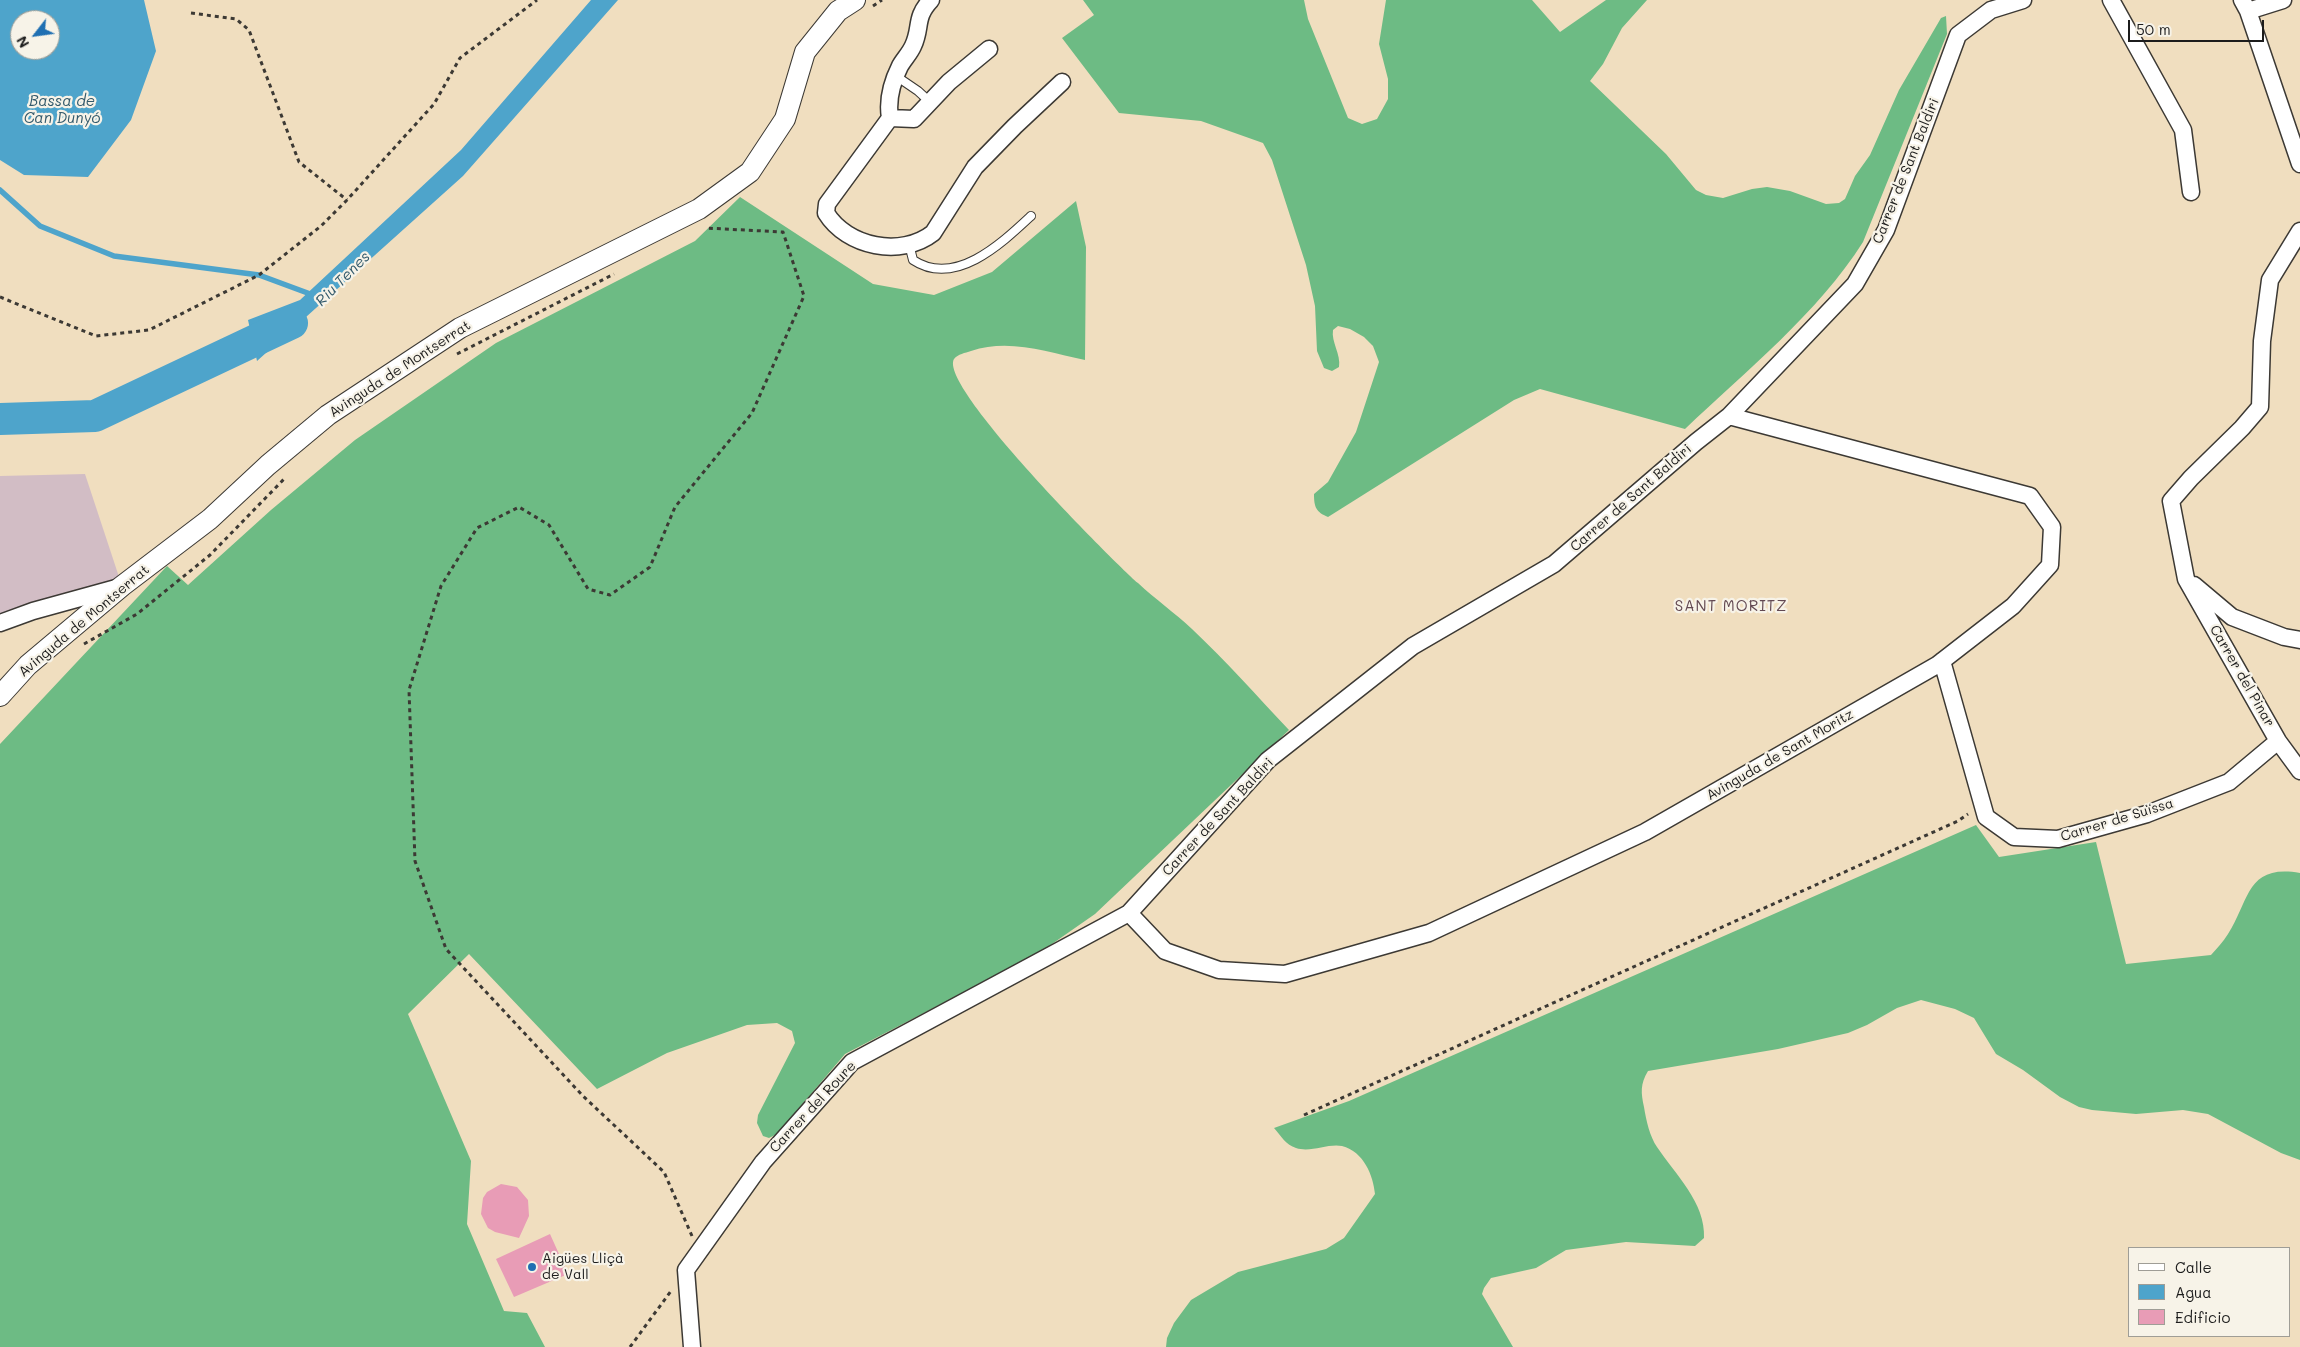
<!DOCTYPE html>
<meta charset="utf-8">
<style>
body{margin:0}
#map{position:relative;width:2300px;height:1347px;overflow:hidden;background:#f0debf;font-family:Mali,sans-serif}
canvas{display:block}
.legend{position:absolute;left:2128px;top:1247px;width:162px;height:90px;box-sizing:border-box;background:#f7f3e8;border:1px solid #9f9d96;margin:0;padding:6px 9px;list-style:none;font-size:15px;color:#1c1c1c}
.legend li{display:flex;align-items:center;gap:10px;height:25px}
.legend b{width:25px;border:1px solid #9f9d96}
.north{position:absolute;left:10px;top:10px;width:50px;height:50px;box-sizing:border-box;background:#f7f3e8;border:1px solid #9f9d96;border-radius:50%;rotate:240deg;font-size:14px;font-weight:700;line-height:20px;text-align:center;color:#1c1c1c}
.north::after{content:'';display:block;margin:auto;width:18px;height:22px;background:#1f6fb2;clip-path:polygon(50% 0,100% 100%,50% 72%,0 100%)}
.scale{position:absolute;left:2128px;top:20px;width:136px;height:22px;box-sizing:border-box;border:2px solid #1c1c1c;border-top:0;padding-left:6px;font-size:15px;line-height:18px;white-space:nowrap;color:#1c1c1c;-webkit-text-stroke:4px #f7f3e8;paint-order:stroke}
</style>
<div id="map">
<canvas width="2300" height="1347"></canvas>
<ul class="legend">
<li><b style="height:6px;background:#fff"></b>Calle</li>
<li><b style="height:14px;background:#4ea4cb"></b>Agua</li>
<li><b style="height:14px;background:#e89cb6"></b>Edificio</li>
</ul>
<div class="north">N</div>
<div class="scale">50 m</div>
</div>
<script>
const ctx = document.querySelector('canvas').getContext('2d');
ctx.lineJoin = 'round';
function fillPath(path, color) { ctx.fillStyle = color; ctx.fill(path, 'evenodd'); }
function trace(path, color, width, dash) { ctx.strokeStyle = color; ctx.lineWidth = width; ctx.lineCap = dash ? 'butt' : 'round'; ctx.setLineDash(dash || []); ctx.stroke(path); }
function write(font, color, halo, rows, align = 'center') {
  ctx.font = font + ' Mali,sans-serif'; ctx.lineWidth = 4.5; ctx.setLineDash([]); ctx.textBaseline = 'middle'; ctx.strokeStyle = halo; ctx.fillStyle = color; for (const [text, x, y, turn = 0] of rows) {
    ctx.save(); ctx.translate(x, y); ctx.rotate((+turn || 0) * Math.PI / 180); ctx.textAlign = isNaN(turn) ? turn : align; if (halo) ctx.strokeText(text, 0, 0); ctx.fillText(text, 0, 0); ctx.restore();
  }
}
fillPath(new Path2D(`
 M85 474 122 586 0 623V476Z`), '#d2bdc5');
fillPath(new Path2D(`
 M1083 0H1304L1308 19 1348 118 1362 124 1377 119 1388 99V79L1379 44 1386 0H1532L1560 32 1606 0H1647L1622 28 1603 64 1590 81 1666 154 1696 190 1706 195 1723 198 1752 189 1767 187 1790 191 1826 204 1839 203 1845 199 1855 176 1870 155 1899 90 1941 18 1946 16 1947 34 1863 242C1818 313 1746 371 1685 429L1540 389 1514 400 1328 517C1316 512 1314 507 1314 494L1328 482 1356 432 1379 362 1373 346 1364 337 1350 329 1338 326 1333 330C1331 342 1341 354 1339 367L1332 371 1324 368 1317 351 1315 306 1306 265 1272 160 1263 143 1201 121 1119 113 1062 38 1094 15Z
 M740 197 873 284 934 295 992 272 1076 201 1086 247 1085 360C1047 352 1009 338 971 351 965 353 958 354 954 359 938 386 1111 559 1138 583 1155 599 1175 613 1192 629 1226 661 1257 696 1289 730L1095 914 1039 953 845 1054 777 1134 769 1138 763 1136 757 1123 758 1115 795 1043 792 1031 777 1023 747 1025 667 1053 597 1089 469 954 408 1014 471 1161 467 1224 504 1311 527 1313 545 1347H0V744L167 566 188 585 271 510 355 440 496 343 695 241Z
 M1976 825 1999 857 2096 842 2126 964 2211 955C2217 948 2223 942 2228 934 2250 900 2246 864 2300 873V1160L2281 1153 2208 1114 2183 1110 2136 1114 2092 1110 2079 1107 2060 1097 2023 1070 1996 1054 1974 1018 1955 1009 1921 1000 1897 1008 1867 1025 1848 1033 1778 1049 1648 1071C1640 1084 1641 1093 1644 1107 1646 1120 1650 1137 1657 1147 1675 1174 1706 1203 1704 1238L1695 1246 1626 1242 1566 1250 1536 1268 1491 1278 1484 1288 1482 1294 1513 1347H1166L1167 1338 1174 1323 1191 1300 1238 1272 1326 1249 1344 1238 1375 1194C1373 1175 1364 1152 1342 1146 1328 1143 1311 1153 1296 1148 1286 1145 1281 1136 1274 1128L1349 1101Z`), '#6dbb84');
fillPath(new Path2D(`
 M0 0H144L156 51 131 120 88 177 24 175 0 160ZM20 20H50V50H20Z
 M591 0H618L463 176 257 361 248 320 300 300 461 150Z`), '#4ea4cb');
trace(new Path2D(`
 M0 190 40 226 114 256 259 275 313 295`), '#4ea4cb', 5.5);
trace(new Path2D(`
 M0 419 95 416 292 323`), '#4ea4cb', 32);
fillPath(new Path2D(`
 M501 1184 517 1187 528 1200 529 1216 519 1238 495 1232 488 1228 481 1214 483 1198 487 1192Z
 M550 1234 568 1274 514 1297 496 1259Z`), '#e89cb6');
const service = new Path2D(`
 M896 76 918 91 931 103
 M909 244 913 260C955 288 1002 243 1031 216`);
const minor = new Path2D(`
 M931 0C914 18 922 27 913 46 910 53 904 59 900 66 892 82 887 100 890 118L827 204 826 213C847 247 901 258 933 233L975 167 1015 126 1062 82
 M2111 0 2183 130 2191 192
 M2242 0 2248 11 2300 164
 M2248 11 2283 0
 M890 118 914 119 949 82 989 49
 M2300 231 2270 280 2262 341 2260 407 2242 428 2191 478 2171 501 2186 579 2278 741 2300 771
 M2194 585 2232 617 2284 637 2300 640
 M0 623 33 611 120 587
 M1942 661 1986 817 2014 837 2058 839 2147 814 2229 782 2278 741
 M1129 913 1165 951 1219 970 1285 974 1429 933 1645 832 1937 665 2013 606 2050 565 2052 527 2030 496 1729 416
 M692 1347 686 1270 763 1162 852 1062 1129 913 1268 760 1413 646 1554 564 1696 442 1729 416 1855 284 1886 230 1958 35 1991 10 2023 0`);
const tertiary = new Path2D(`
 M0 696 28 665 122 586 210 519 268 465 328 415 460 328 699 209 750 172 785 119 805 52 838 11 855 0`);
trace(service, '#3c3934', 10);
trace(minor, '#3c3934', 19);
trace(tertiary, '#3c3934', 22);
trace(new Path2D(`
 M873 6 882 0
 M191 13 236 19 249 30 299 162 347 200
 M0 297 96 336 149 330 259 275 321 226 347 200 434 104 460 58 537 0
 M457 354 614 274
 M84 644 137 614 210 555 286 477
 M1304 1115 1958 821 1968 814
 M692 1236 664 1172 583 1096 446 949 415 861 409 690 441 586 477 528 519 507 549 525 588 589 610 595 650 567 675 507 752 413 804 296 783 232 705 228
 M630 1347 671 1291`), '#3c3934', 3, [4, 4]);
trace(service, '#fff', 8);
trace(minor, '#fff', 16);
trace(tertiary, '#fff', 20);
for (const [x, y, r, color] of [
 [532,1267,5,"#1f6fb2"]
]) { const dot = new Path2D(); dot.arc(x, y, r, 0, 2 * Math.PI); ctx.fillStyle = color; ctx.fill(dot); trace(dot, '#f7f3e8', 2); }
write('14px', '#1c1c1c', '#f7f3e8', [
 ["Carrer de Sant Baldiri",1906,171,-68],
 ["Avinguda de Montserrat",400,369,-33],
 ["Carrer de Sant Baldiri",1631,498,-41],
 ["Avinguda de Montserrat",84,621,-40],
 ["Carrer del Pinar",2242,676,60],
 ["Avinguda de Sant Moritz",1780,755,-30],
 ["Carrer de Sant Baldiri",1218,817,-47],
 ["Carrer de Suïssa",2117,820,-17],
 ["Carrer del Roure",813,1107,-47]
]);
write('14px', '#1c1c1c', '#f7f3e8', [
 ["Aigües Lliçà",542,1259],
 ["de Vall",542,1275]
], 'left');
write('italic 15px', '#32596b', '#f7f3e8', [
 ["Bassa de",62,101],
 ["Can Dunyó",62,118],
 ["Riu Tenes",343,279,-45]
]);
ctx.letterSpacing = '1px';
write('15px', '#634952', '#f7f3e8', [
 ["SANT MORITZ",1731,606]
]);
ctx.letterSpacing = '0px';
</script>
